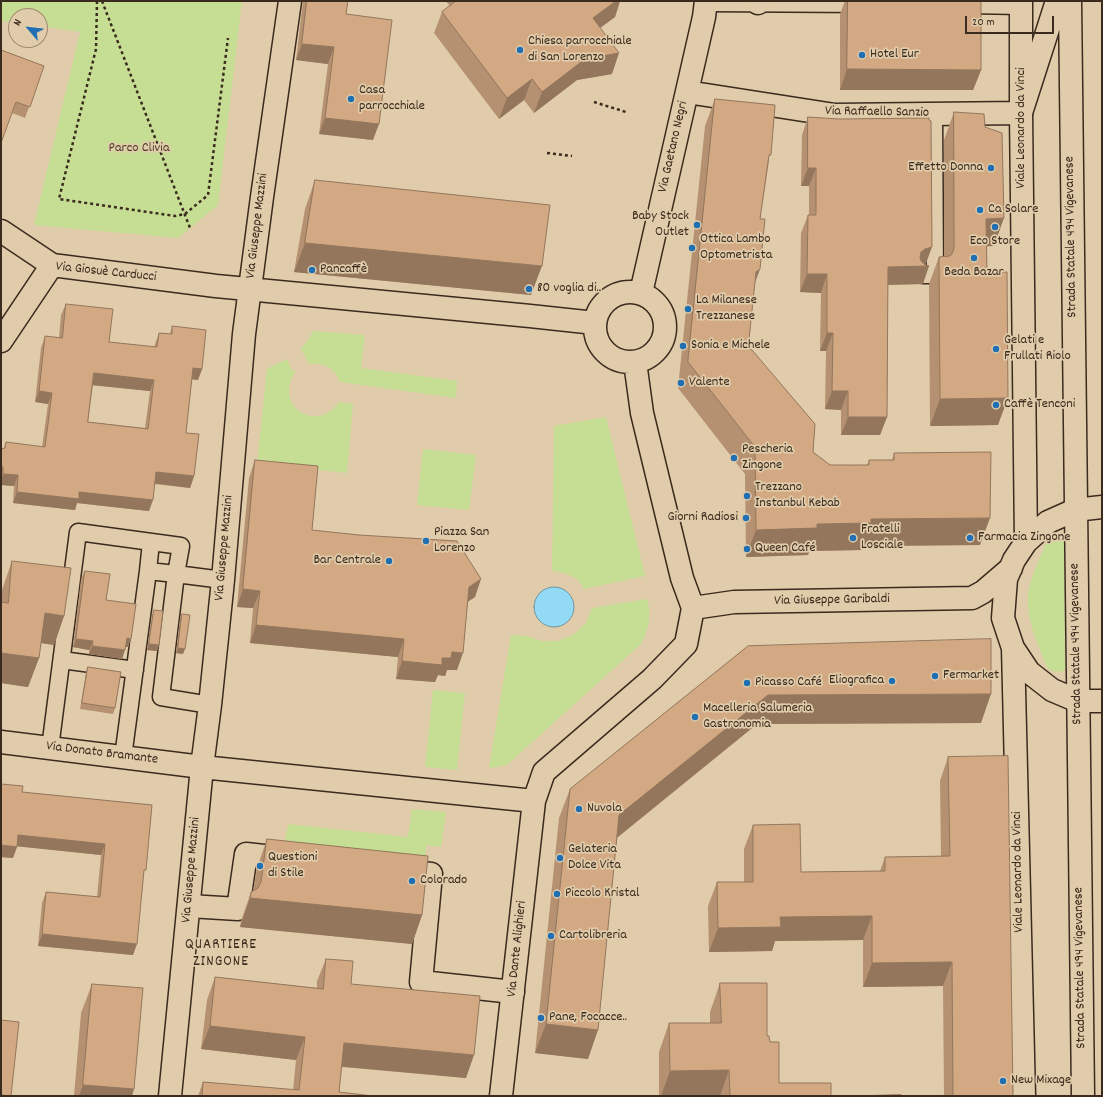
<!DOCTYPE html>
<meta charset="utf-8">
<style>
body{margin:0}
#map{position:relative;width:1103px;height:1097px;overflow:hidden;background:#e0ccaa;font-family:Dekko,sans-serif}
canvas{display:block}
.frame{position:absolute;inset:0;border:2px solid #3b2a1e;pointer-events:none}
.north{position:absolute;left:8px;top:8px;width:40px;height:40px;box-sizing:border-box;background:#e0ccaa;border:1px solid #9e8b72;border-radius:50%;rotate:298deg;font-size:11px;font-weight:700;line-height:16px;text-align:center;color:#3b2a1e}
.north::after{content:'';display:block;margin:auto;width:14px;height:18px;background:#1f6fb2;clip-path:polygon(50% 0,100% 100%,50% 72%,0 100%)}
.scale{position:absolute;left:965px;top:16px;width:89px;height:18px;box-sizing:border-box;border:2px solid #3b2a1e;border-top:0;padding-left:5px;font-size:12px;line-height:14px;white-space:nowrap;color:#3b2a1e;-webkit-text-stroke:3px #e0ccaa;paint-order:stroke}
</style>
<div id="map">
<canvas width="1103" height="1097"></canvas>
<div class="frame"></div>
<div class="north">N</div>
<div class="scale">20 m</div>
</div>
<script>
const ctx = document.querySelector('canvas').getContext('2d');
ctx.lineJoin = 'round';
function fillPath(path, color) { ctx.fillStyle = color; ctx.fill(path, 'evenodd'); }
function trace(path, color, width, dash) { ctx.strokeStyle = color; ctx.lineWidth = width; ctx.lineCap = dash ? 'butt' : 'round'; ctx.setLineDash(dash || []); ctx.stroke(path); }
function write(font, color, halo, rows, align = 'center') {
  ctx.font = font + ' Dekko,sans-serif'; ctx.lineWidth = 3.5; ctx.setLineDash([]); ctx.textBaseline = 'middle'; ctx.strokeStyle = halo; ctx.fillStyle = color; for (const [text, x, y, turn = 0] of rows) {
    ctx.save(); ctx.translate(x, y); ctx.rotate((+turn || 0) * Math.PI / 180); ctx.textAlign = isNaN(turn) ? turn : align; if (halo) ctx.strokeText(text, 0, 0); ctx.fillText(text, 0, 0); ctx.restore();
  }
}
fillPath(new Path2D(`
 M1 1H242L218 205 178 238 34 225 80 32 40 26V16H16V23L1 21Z
 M313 331 365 335 361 368 457 381 456 398 340 382C335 368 324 362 309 364L301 349 310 337Z
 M287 359 292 370 296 371C272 404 315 435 339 402L353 404 347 473 257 464 267 369Z
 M606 417 645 576 584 589C578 576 565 572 552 571L554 426Z
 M423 449 476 455 469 510 417 505Z
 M1056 534H1064L1065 668 1063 672 1052 671 1048 669 1046 665C1038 644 1026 620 1028 596 1029 579 1041 557 1047 540L1051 536Z
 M647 599C652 615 649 629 641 644L507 765 489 768 511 635 526 636 542 641H558L573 635 586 623 592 608Z
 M433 690 465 693 457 770 425 767Z
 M412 809 446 812 441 847 426 845 425 863 284 848 288 824 408 837Z`), '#c6de94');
const water = new Path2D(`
 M534 607a20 20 0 1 1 40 0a20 20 0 1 1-40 0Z`);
fillPath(water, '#93daf4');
trace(water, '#70949e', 1);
const service = new Path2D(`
 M706 3 866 4
 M968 5 1021 6
 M923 275H935L934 114
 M148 571 151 542
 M62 660 135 670
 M210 705 161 697 176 574 223 580
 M50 748 78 532 181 546 176 574 148 571 123 757`);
const pedestrian = new Path2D(`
 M396 870 431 874 421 982 513 992
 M189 906 238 909 246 854 291 859`);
const minor = new Path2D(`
 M1021 1V113L1026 542
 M758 3 759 1
 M687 92 835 115 1021 113
 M1 231 52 265 216 286 530 316 595 323
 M595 327a35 35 0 1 1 70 0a35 35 0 1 1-70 0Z
 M641 293 704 17 706 1
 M1 341 52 265
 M1102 507 1075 510 1048 522 1026 542 1014 560 1006 579 1003 618 1013 648 1029 672 1052 690 1078 701H1102
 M693 608 734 602 972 598 983 592 1011 568
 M1013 648 1024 1096
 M1 742 202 767 534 801
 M170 1096 202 767 210 705 223 580 244 334 262 197 290 1
 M501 1096 534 801 544 772 652 679 686 644 693 608 682 578 642 413 635 362`);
const primary = new Path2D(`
 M1070 1 1083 1096
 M1021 113 1057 1`);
trace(service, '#3b2a1e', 19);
trace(pedestrian, '#3b2a1e', 25);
trace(minor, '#3b2a1e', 25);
trace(primary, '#3b2a1e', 25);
trace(new Path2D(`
 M97 1 96 49 59 199 175 216 185 214 208 195 228 38
 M102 1 190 228
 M594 102 626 112
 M547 153 572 156`), '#3b2a1e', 2.5, [3, 3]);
trace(service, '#e0ccaa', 16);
trace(pedestrian, '#e0ccaa', 22);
trace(minor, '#e0ccaa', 22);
trace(primary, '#e0ccaa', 22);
fillPath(new Path2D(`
 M303 1H348L346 14 373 140 319 134 328 64 296 60Z
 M446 1H620L615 17 600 28 612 74 577 80 534 113 524 100 499 119 434 33 442 12 450 6Z
 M845 1H981V70L973 90H840V14Z
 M1 50 44 66 25 118 12 113Z
 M715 99 769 161 760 219V269L755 281 748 349 813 452 830 465 851 466 867 465 869 460H892L894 453 980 545 862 546 861 550 809 551 808 555 746 557 745 474 678 388 705 126Z
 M954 112 985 127 994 246H987V272L998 425 930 426 929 284 939 257 944 256V140Z
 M808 117 926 265 923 284 888 285 887 417 880 435H841V410L825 409 826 351H820L821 293 800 292 801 233 808 215H809V186H801L802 135Z
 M315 180 531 295 294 272 305 209Z
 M66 304 109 342 154 347 155 344 159 333 170 334 172 326 202 369 198 380 192 379 186 433 194 476 190 488 154 484 149 511 77 503 75 510 13 503 14 486 1 485V449L4 448 6 442 42 447 48 404 35 402 41 348 45 336 59 338 61 315ZM93 385 150 391 145 428 88 422Z
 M255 460 312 530 475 597 468 601 457 670H447L445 676 438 675 435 682 396 679 398 657 250 643 253 608 237 607 249 478Z
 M12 561 64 616 54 645 41 643 39 658 28 687 1 683V599L2 590Z
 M85 571 106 600 131 639 128 647H125L122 659 89 654V650L73 647 81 579Z
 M154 610 159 645 157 651 147 650 152 616Z
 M182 614 183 654 176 653 180 619Z
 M748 646 981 723 757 724 617 838 588 1059 535 1053 559 818 570 789Z
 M88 667 115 708 113 714 80 709 86 673Z
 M948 757 1013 1096H944L943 986 863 987V940L775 941 772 951 709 952 708 906 717 882H744V849L753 825 801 872 880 871 885 857 941 856 940 781Z
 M1 784 22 792 152 805 133 955 38 946 42 903 46 892 97 897 101 855 17 846 13 858 1 857Z
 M267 839 422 915 412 944 240 927 241 921 251 892 253 891 257 868Z
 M326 959 351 984 466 1078 342 1067 339 1092 373 1096H198L203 1082 293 1090 296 1060 201 1049 207 1000 215 977 317 988V981Z
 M720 983 767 1036 770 1042 779 1083 831 1096H659V1052L669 1023H710V1012Z
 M92 984 132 1096H74L81 1013Z`), '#b59171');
fillPath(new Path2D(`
 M616 1H620L615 17 585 39 593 18Z
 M302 44 334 47 328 64 296 60Z
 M619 53 612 74 577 80 534 113 542 92 585 59Z
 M847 69 981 70 973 90H840Z
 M532 79 524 100 499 119 507 98Z
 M325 118 379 124 373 140 319 134Z
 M808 168H816L809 186H801Z
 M1004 218 994 246 976 247 986 219Z
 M305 243 542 266 531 295 294 272Z
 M932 247 925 266H929L923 284 881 285 888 267 921 252 925 249Z
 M760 269 750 296 756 272Z
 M807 274H827L821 293 800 292Z
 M827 333H833L826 351H820Z
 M193 368 202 369 198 380 189 379Z
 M94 373 154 380 150 391 90 385Z
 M39 391 52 393 48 404 35 402Z
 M832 391H848L841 410 825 409Z
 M1008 398 998 425 930 426 940 399Z
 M848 417H887L880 435H841Z
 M156 472 194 476 190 488 152 483Z
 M3 474 18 475 14 486 1 485V480Z
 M17 492H79L153 500 149 511 77 503 75 510 13 503Z
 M990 518 980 545 862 546 861 550 809 551 808 555 746 557 756 530 871 519Z
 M481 579 475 597 463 605 469 587Z
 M243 589 260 591 253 608 237 607Z
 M45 613 64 616 54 645 34 642Z
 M256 625 404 639 398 657 250 643Z
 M127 638 131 639 128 647 124 646Z
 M76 639 93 641 89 650 73 647Z
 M149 644 159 645 157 651 147 650Z
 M92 646 125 650 122 659 89 654Z
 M178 648 185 649 183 654 176 653Z
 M452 652 463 653 457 670H447L445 676 438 675 435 682 396 679 402 661 442 658Z
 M1 653 39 658 28 687 1 683Z
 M991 694 981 723 757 724 609 844 619 815 768 695Z
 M18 835 105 844 101 855 14 846Z
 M1 845 17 847 13 858 1 857Z
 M250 898 422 915 412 944 240 927Z
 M872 916 863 940 775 941 772 951 709 952 718 928 780 917Z
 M42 934 137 944 133 955 38 946Z
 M952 962 943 986 863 987 872 963Z
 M546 1024 598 1030 588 1059 535 1053Z
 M210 1026 305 1037 296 1060 201 1049Z
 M344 1043 474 1055 466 1078 336 1066Z
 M729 1070 720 1096H661L670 1071Z
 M83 1085 134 1089 132 1096H79Z`), '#93765c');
const building = new Path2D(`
 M307 1H348L346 14 392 20 379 124 325 118 334 47 302 44Z
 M456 1H616L593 18 619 53 585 59 542 92 532 79 507 98 442 12Z
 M848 1H981V70L847 69Z
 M1 50 44 66 30 107 16 102 1 143Z
 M715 99 775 105 771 155H769L760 219H765L760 269 756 272 748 349 752 350 815 424 813 452 830 465H850L851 466V465H869V460H894V453L991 452 990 518 871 519V523L817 524V528L756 530 755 447 688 362Z
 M954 112 984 114 985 127 1002 133 1004 218 986 219 987 272H1007L1008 398 940 399 939 257 950 256 953 252 954 247Z
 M808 117 839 119 929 118V120L931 121 932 247 925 249 921 252 920 257 921 261 925 265 929 266 888 267 887 417H848V391H832L833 333H827V274H807L808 215H816V168H808Z
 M315 180 550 205 542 266 305 243Z
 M66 304 113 309 109 342 157 347 159 333 172 334V326L206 330 202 369 193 368 186 433 199 434 194 476 156 472 153 500 79 492V499L17 492 18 475 3 474V467L1 466V449L5 448 6 442 45 447 52 393 39 391 45 336 62 338ZM94 373 154 380 148 429 88 422Z
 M255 460 318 466 312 530 359 535 457 541 481 579 469 587 463 653 452 652 451 658H442V665L402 661 404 639 256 625 260 591 243 589Z
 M12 561 71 568 64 616 45 613 39 658 1 653V602L8 603Z
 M85 571 110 574 106 600 136 604 131 639 127 638 125 650 92 646 93 641 76 639Z
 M154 610 163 611 159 645 149 644Z
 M182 614 190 615 185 649 178 648Z
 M991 639V694L768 695 619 815 598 1030 546 1024 570 789 748 646Z
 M88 667 121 672 115 708 82 703Z
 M1008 756 1013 1096H953L952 962 872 963V916L780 917 781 927 718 928 717 882H753V825L800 824 801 872 885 871V857L950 856 948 757Z
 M1 784 23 786 22 792 152 805 146 870H144L137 944 42 934 46 892 100 897 105 844 18 835 17 847 1 845Z
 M267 839 428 856 422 915 250 898 251 892 258 888 261 882Z
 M326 959 353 961 351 984 480 996 474 1055 344 1043 339 1092 373 1096H202L203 1082 299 1090 305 1037 210 1026 215 977 323 989Z
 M720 983H767V1036H769L770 1042H779V1083H831V1096H730L729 1070 670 1071 669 1023H721Z
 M92 984 143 988 134 1089 83 1085Z
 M1 1020 19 1022 11 1096 1 1095Z
 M901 1095V1096H854Z`);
fillPath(building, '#d2a983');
trace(building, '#93765c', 1);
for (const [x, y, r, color] of [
 [520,50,4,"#1f6fb2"],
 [862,55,4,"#1f6fb2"],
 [351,99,4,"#1f6fb2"],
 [991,168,4,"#1f6fb2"],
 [980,210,4,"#1f6fb2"],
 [697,225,4,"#1f6fb2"],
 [995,227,4,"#1f6fb2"],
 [692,248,4,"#1f6fb2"],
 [974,258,4,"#1f6fb2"],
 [312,270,4,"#1f6fb2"],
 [529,289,4,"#1f6fb2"],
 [688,309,4,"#1f6fb2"],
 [683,346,4,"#1f6fb2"],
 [996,349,4,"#1f6fb2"],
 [681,383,4,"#1f6fb2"],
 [996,405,4,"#1f6fb2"],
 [734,458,4,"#1f6fb2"],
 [747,496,4,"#1f6fb2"],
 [746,518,4,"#1f6fb2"],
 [853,538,4,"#1f6fb2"],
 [970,538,4,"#1f6fb2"],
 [426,541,4,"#1f6fb2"],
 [747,549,4,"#1f6fb2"],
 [389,561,4,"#1f6fb2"],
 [935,676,4,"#1f6fb2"],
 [892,681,4,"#1f6fb2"],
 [747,683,4,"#1f6fb2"],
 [695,717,4,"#1f6fb2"],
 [579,809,4,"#1f6fb2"],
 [560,858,4,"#1f6fb2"],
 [260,866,4,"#1f6fb2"],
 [412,881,4,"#1f6fb2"],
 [557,894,4,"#1f6fb2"],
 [551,936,4,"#1f6fb2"],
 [541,1018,4,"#1f6fb2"],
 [1003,1081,4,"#1f6fb2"]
]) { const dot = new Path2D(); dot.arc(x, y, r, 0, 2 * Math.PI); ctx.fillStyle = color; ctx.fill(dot); trace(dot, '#e0ccaa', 1.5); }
write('14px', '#3b2a1e', '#e0ccaa', [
 ["Chiesa parrocchiale",528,42],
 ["di San Lorenzo",528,58],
 ["Hotel Eur",870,55],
 ["Casa",359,91],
 ["parrocchiale",359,107],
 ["Effetto Donna",983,168,"right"],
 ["Ca Solare",988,210],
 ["Baby Stock",689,217,"right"],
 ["Outlet",689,233,"right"],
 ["Ottica Lambo",700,240],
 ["Optometrista",700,256],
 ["Eco Store",995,242,"center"],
 ["Pancaffè",320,270],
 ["Beda Bazar",974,273,"center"],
 ["80 voglia di..",537,289],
 ["La Milanese",696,301],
 ["Trezzanese",696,317],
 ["Gelati e",1004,341],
 ["Frullati Riolo",1004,357],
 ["Sonia e Michele",691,346],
 ["Valente",689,383],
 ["Caffè Tenconi",1004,405],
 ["Pescheria",742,450],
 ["Zingone",742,466],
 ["Trezzano",755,488],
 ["Instanbul Kebab",755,504],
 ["Giorni Radiosi",738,518,"right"],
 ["Fratelli",861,530],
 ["Losciale",861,546],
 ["Piazza San",434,533],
 ["Lorenzo",434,549],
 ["Farmacia Zingone",978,538],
 ["Queen Café",755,549],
 ["Bar Centrale",381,561,"right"],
 ["Fermarket",943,676],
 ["Eliografica",884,681,"right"],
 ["Picasso Café",755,683],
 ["Macelleria Salumeria",703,709],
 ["Gastronomia",703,725],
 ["Nuvola",587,809],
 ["Gelateria",568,850],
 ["Dolce Vita",568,866],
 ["Questioni",268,858],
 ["di Stile",268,874],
 ["Colorado",420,881],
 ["Piccolo Kristal",565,894],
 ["Cartolibreria",559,936],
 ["Pane, Focacce..",549,1018],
 ["New Mixage",1011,1081]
], 'left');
write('14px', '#3b2a1e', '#e0ccaa', [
 ["Via Raffaello Sanzio",877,113,1],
 ["Viale Leonardo da Vinci",1022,128,-90],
 ["Via Gaetano Negri",674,147,-77],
 ["Via Giuseppe Mazzini",258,226,-83],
 ["Strada Statale 494 Vigevanese",1072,237,-91],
 ["Via Giosuè Carducci",106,273,6],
 ["Via Giuseppe Mazzini",225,548,-85],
 ["Via Giuseppe Garibaldi",832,601,-1],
 ["Strada Statale 494 Vigevanese",1077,644,-91],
 ["Via Donato Bramante",102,754,7],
 ["Via Giuseppe Mazzini",192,870,-85],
 ["Viale Leonardo da Vinci",1019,872,-91],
 ["Via Dante Alighieri",518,949,-84],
 ["Strada Statale 494 Vigevanese",1081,968,-91]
]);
write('14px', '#493c2a', '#e0ccaa', [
 ["Parco Clivia",139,149]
]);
ctx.letterSpacing = '1px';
write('15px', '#3b2a1e', '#e0ccaa', [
 ["QUARTIERE",221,946],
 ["ZINGONE",221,963]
]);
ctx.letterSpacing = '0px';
</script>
